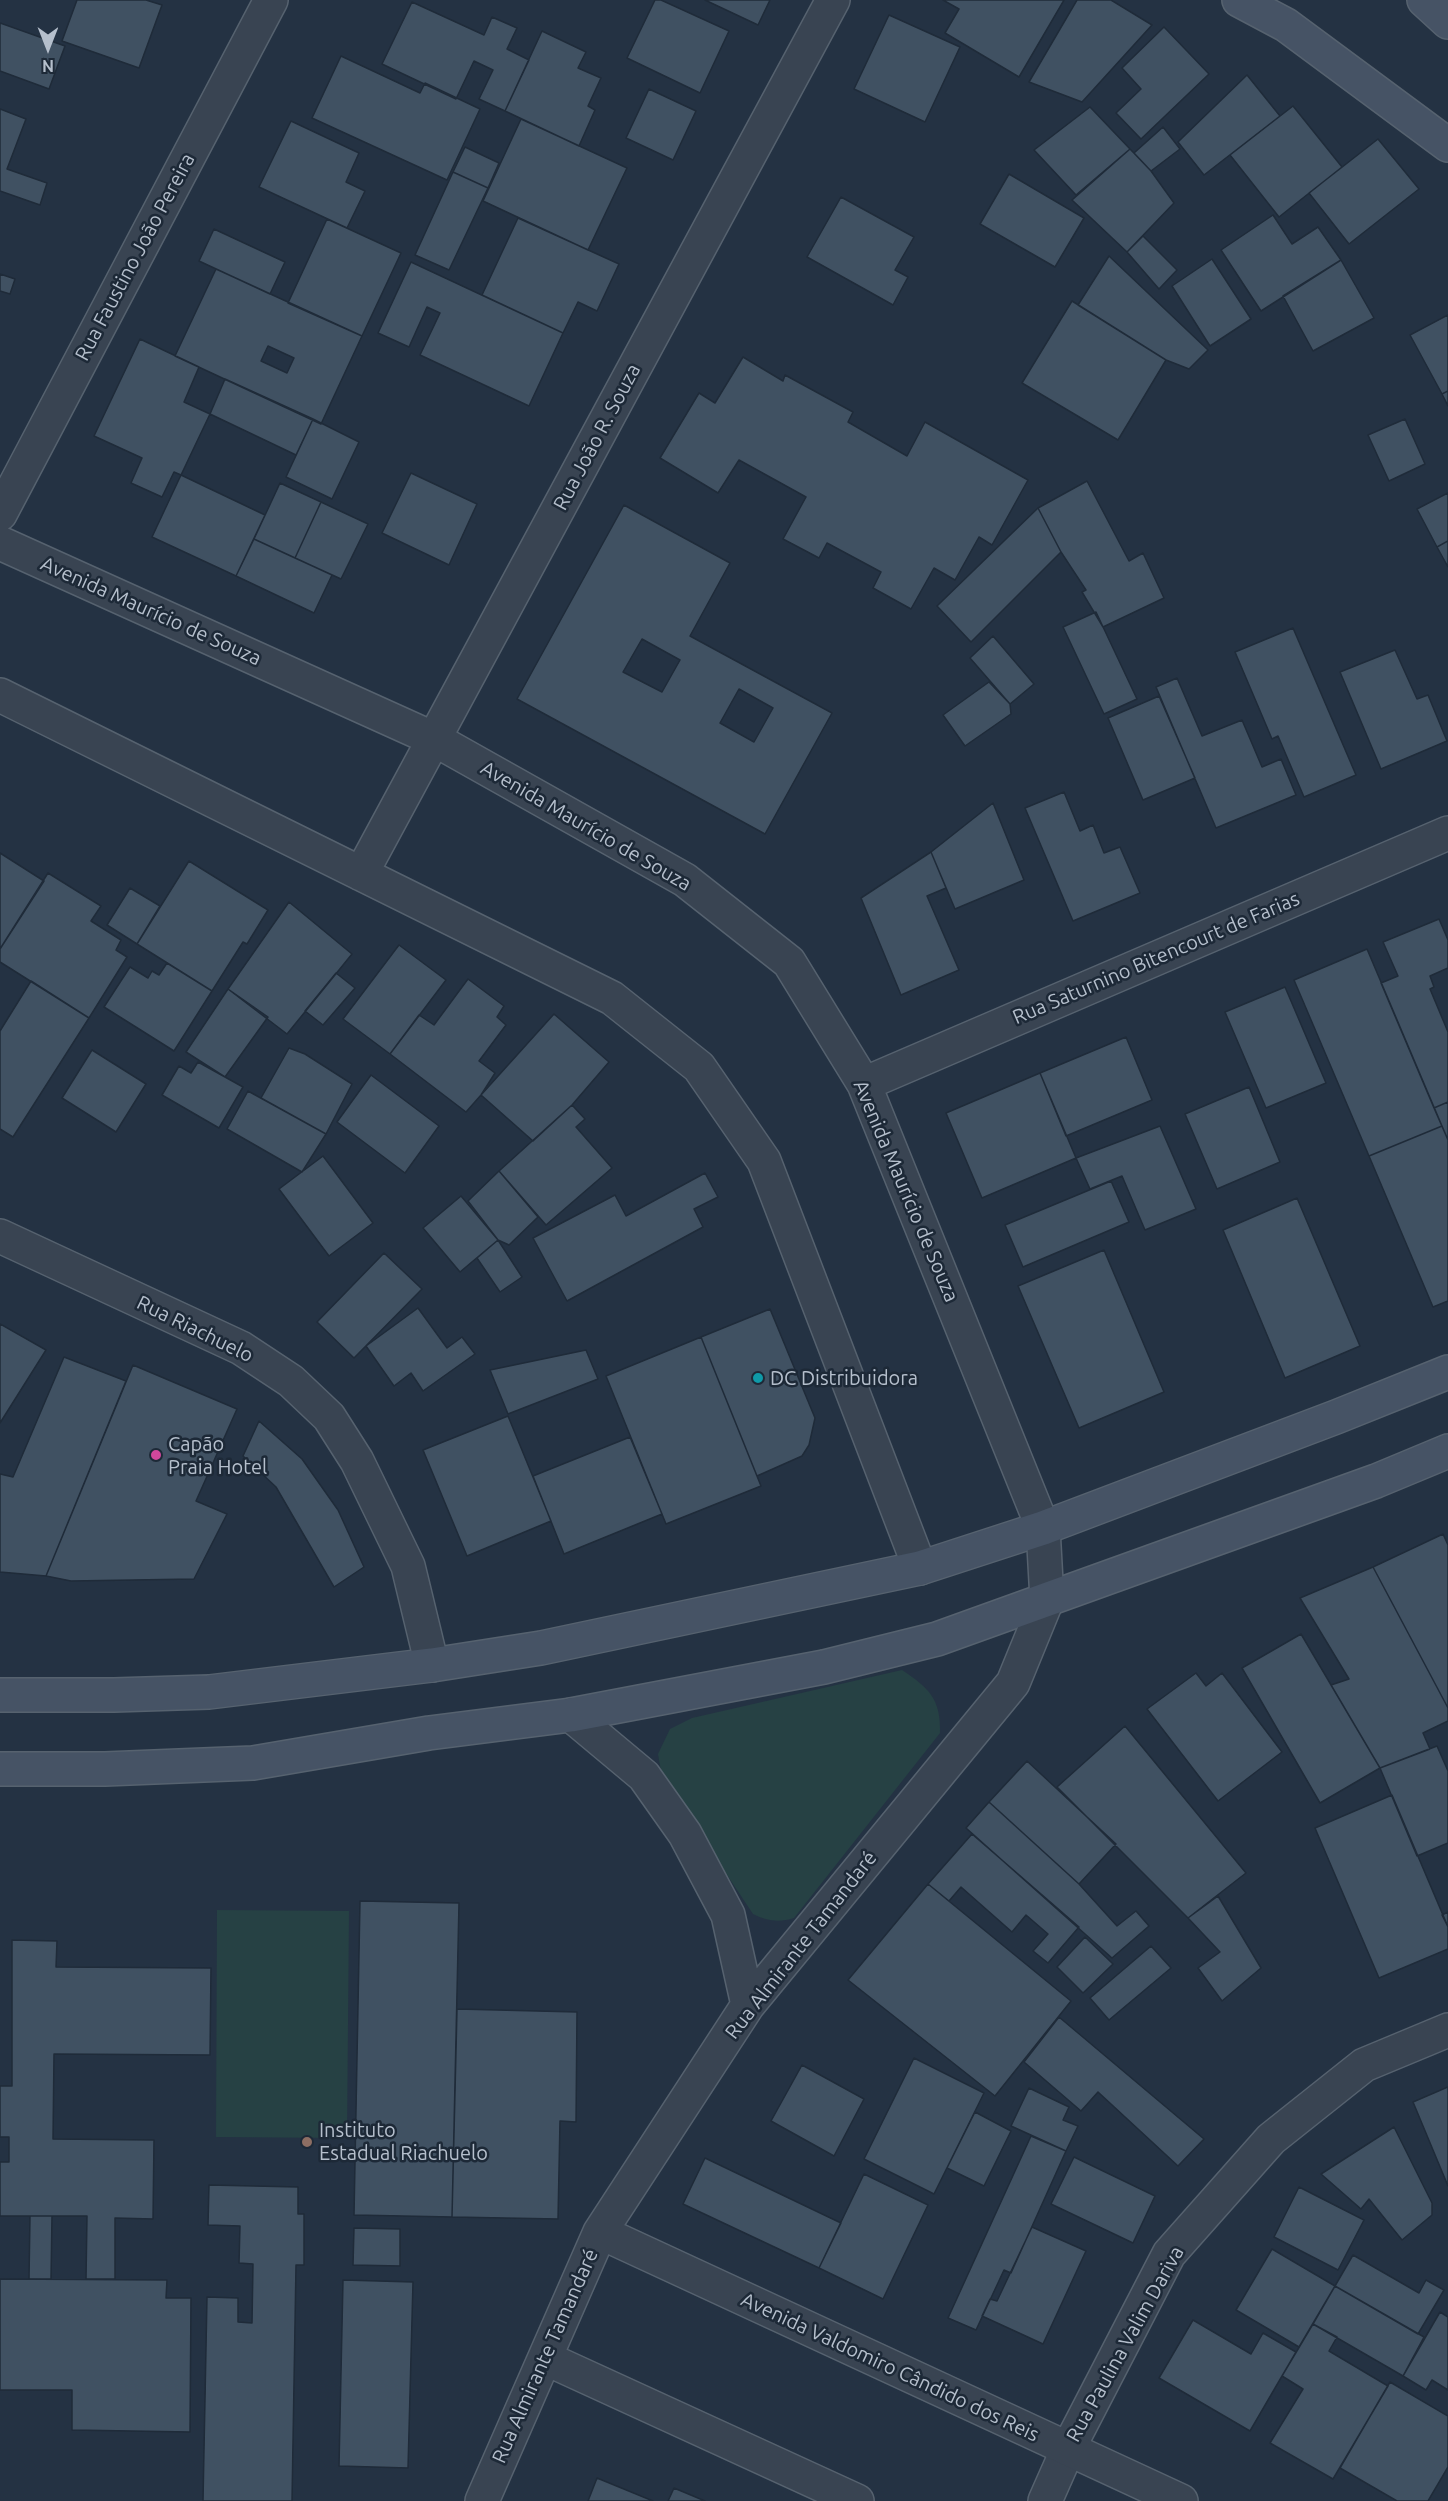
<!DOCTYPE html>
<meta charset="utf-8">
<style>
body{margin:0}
#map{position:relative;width:1448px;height:2501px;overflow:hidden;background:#243243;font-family:Ubuntu,sans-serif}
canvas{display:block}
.north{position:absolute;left:18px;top:18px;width:60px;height:60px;-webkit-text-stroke:4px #1d2937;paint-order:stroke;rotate:180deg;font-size:16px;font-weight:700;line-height:24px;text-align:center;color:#b5bfcc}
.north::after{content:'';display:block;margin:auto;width:21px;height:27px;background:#b5bfcc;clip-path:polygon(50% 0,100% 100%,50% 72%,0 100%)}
</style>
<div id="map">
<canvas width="1448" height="2501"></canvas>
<div class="north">N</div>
</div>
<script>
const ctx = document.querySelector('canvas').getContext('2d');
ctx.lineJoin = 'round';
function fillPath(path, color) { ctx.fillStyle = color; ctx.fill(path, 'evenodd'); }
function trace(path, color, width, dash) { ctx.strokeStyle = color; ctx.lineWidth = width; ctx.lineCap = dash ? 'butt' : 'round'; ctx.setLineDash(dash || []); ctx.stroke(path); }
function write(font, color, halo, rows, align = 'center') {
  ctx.font = font + ' Ubuntu,sans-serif'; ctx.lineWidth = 5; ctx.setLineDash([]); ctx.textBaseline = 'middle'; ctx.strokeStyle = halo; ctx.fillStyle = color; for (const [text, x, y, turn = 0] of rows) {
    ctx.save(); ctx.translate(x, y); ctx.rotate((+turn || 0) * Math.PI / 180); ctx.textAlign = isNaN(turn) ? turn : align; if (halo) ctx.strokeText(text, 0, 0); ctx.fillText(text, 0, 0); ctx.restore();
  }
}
fillPath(new Path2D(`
 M902 1670C929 1688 941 1699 940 1733L794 1918C779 1923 767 1921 753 1914L662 1777 658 1754 670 1729 692 1718Z
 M217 1910 349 1911 347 2138 216 2137Z`), '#264144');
const building = new Path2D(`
 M77 0H146L162 5 139 68 62 41Z
 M655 0H661L729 31 700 93 627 58Z
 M705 0H770L758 25Z
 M943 0H1064L1019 77 945 33 959 9Z
 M1077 0H1111L1152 25 1082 102 1029 82Z
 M412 2 484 35 492 17 517 28 507 49 529 60 505 111 479 99 493 70 474 61 456 99 382 64Z
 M889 15 960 47 925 122 854 89Z
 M0 23 65 46 49 89 0 71Z
 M1164 27 1209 74 1141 139 1116 113 1141 89 1122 68Z
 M542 31 586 52 578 68 601 78 588 106 595 110 579 146 505 111Z
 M341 56 420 93 425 83 480 109 447 180 312 118Z
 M1247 75 1280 116 1204 175 1178 142Z
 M649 89 696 111 673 160 626 138Z
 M1293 106 1342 167 1279 217 1230 155Z
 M1090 107 1130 149 1076 195 1034 150Z
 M0 109 26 119 7 169 47 183 40 205 0 191Z
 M521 119 627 168 588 250 483 201Z
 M291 121 359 153 346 182 365 191 347 228 259 187Z
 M1163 127 1180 149 1151 171 1134 153Z
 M1378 139 1419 189 1349 244 1309 193Z
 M465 147 499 163 488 188 453 172Z
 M1130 149 1151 171 1174 203 1127 252 1072 200Z
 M453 172 488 188 449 270 415 255Z
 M1009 174 1084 218 1055 267 980 224Z
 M841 197 914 237 895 270 908 277 893 305 807 257Z
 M1273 215 1292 244 1318 227 1341 260 1261 311 1221 250Z
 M518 218 619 264 597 311 578 302 563 333 482 295Z
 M327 219 401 253 362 336 288 303Z
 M214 229 285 262 270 294 199 261Z
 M1143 236 1177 270 1159 289 1127 252Z
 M1109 256 1208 350 1189 369 1166 360 1078 305Z
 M1212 259 1251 319 1210 346 1172 286Z
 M1341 260 1374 318 1313 351 1283 296Z
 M411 262 563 333 529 406 420 355 440 313 427 307 409 347 378 333Z
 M216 269 362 336 321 424 175 356ZM268 346 294 358 287 373 261 361Z
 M0 274 15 279 10 294 0 291Z
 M1072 301 1166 360 1118 440 1022 383Z
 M1448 315V391L1442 394 1410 335Z
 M140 339 199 367 184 402 210 414 181 475 174 472 162 497 131 483 142 458 94 436Z
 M743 357 783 381 785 375 853 412 848 422 907 456 925 422 1028 480 992 545 979 537 955 580 934 568 911 609 873 588 881 572 827 543 819 558 783 539 806 497 739 460 718 493 660 458 699 393 715 403Z
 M225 379 313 419 296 455 210 414Z
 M1448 391V406L1442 394Z
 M313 419 359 442 332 499 286 477Z
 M1405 419 1425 464 1389 481 1368 435Z
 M411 473 477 504 449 565 382 533Z
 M181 475 265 515 236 576 152 537Z
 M1087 481 1129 561 1143 553 1164 598 1103 627 1082 592 1086 590 1061 552 1038 508Z
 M280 483 321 502 295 558 254 539Z
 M1448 493V541L1437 547 1417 509Z
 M321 502 368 524 341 579 295 558Z
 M624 505 730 563 690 636 832 713 765 834 517 699ZM642 639 680 660 662 692 623 672ZM739 689 773 708 754 742 720 723Z
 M1038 508 1061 552 971 642 937 606Z
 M254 539 332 575 314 613 236 576Z
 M1448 541V567L1437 547Z
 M1096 612 1137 699 1104 714 1063 627Z
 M1293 628 1356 775 1304 797 1278 736 1272 739 1235 652Z
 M993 636 1034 684 1010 704 970 658Z
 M1395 650 1417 699 1428 695 1447 741 1381 769 1340 672Z
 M1177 678 1202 736 1242 720 1262 767 1281 759 1296 795 1216 828 1156 687Z
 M989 682 1010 704 1011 714 965 746 943 715Z
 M1159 696 1195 778 1143 800 1108 718Z
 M1064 792 1080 831 1093 825 1104 853 1120 847 1140 893 1073 921 1025 808Z
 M993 803 1024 880 955 909 931 852Z
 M931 852 946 888 927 896 959 970 901 995 861 898Z
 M0 853 44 881 0 949Z
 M189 861 268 910 247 944 243 942 212 991 137 944Z
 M48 873 101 906 91 921 121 940 116 950 127 957 89 1018 0 962V949Z
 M130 888 160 906 137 944 107 925Z
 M289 902 352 954 287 1034 228 989Z
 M1439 919 1448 940V968L1430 976 1434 987 1430 989 1448 1032V1102L1434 1108 1381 983 1398 976 1383 942Z
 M399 945 446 980 390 1054 343 1019Z
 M1367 949 1442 1126 1369 1156 1294 980Z
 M167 963 212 991 174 1051 104 1007 130 967 148 978 152 971 159 975Z
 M336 973 355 988 323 1025 305 1011Z
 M468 979 504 1006 497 1017 506 1025 479 1061 495 1073 481 1095 466 1112 390 1054 419 1015 434 1025Z
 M31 981 89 1018 13 1137 0 1129V1031Z
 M1285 987 1326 1083 1266 1108 1225 1012Z
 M228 989 268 1017 225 1077 186 1052Z
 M554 1014 609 1062 572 1105 533 1141 481 1095Z
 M1126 1037 1152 1100 1066 1136 1040 1073Z
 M289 1048 305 1054 352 1084 326 1134 261 1098Z
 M92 1050 146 1084 116 1132 62 1098Z
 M198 1062 243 1087 219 1128 162 1095 179 1066 191 1073Z
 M1040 1073 1076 1158 982 1198 946 1113Z
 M371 1075 439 1126 405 1173 337 1122Z
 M1249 1087 1280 1162 1217 1189 1185 1114Z
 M248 1091 326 1134 302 1172 227 1129Z
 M1448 1102V1140L1434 1108Z
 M572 1105 585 1119 576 1127 612 1168 546 1225 499 1171Z
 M1160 1126 1196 1209 1145 1230 1122 1176 1090 1189 1076 1158Z
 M1442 1126 1448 1140V1301L1433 1307 1369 1156Z
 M323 1156 373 1223 329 1256 279 1189Z
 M499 1171 538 1217 509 1245 498 1240 468 1201Z
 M705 1173 718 1197 694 1209 703 1227 567 1301 533 1238 615 1195 626 1216Z
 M1111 1181 1129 1222 1023 1267 1005 1225Z
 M461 1196 498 1240 460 1272 423 1228Z
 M1297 1198 1360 1346 1285 1378 1223 1230Z
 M498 1240 522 1277 500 1292 477 1258Z
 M1104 1250 1164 1392 1079 1428 1018 1286Z
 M384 1253 422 1289 354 1358 317 1322Z
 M418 1308 447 1348 462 1337 475 1354 423 1391 411 1373 394 1386 366 1346Z
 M770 1309 815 1418 809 1445 802 1456 757 1476 701 1337Z
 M0 1324 46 1350 0 1423Z
 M701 1337 761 1486 666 1524 606 1376Z
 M586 1350 598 1379 508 1414 490 1370Z
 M64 1357 126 1381 46 1576 0 1572V1474L13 1477Z
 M133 1365 237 1409 196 1501 227 1514 194 1579 71 1581 46 1576Z
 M508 1416 551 1521 467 1556 423 1450Z
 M259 1421 302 1459 338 1510 364 1567 334 1587 276 1487 243 1456Z
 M630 1437 662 1514 564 1554 533 1476Z
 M1443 1534 1448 1545V1708L1373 1567Z
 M1373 1567 1448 1708V1721L1423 1733 1430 1749 1380 1768 1331 1685 1349 1679 1300 1598Z
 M1301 1634 1380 1768 1320 1803 1242 1668Z
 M1196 1673 1206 1686 1222 1673 1282 1752 1218 1801 1147 1709Z
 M1125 1726 1246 1873 1188 1918 1057 1787Z
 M1437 1746 1448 1771V1843L1417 1856 1380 1768Z
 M1027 1761 1116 1844 1079 1884 989 1802Z
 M1392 1795 1448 1927V1949L1379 1978 1315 1828Z
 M989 1802 1079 1884 1117 1926 1136 1911 1149 1926 1112 1958 966 1828Z
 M972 1834 1079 1927 1048 1963 1033 1951 1048 1934 1026 1915 1012 1932 961 1887 949 1901 928 1884Z
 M928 1884 1071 2001 995 2096 848 1980Z
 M1218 1896 1261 1968 1222 2001 1198 1968 1220 1952 1188 1918Z
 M360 1901 459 1903 452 2217 354 2215Z
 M1448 1912V1927L1442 1915Z
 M1085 1937 1113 1964 1083 1993 1057 1967Z
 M12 1940 57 1941 56 1967 211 1968 210 2055 54 2054 53 2139 154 2140 153 2219 115 2218V2279H86L87 2216H0V2162H9V2137H0V2086H12Z
 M1151 1946 1171 1968 1109 2020 1090 1998Z
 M457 2009 577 2012 576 2122 560 2121 558 2219 452 2217Z
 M1059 2017 1204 2139 1178 2166 1098 2092 1081 2111 1024 2062Z
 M914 2058 984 2093 934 2194 864 2159Z
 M802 2065 864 2099 834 2156 771 2121Z
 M1448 2087V2186L1413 2102Z
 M1029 2088 1069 2107 1063 2120 1078 2126 1066 2151 1011 2126Z
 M975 2112 1011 2131 984 2186 947 2168Z
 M1394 2127 1432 2203V2215L1402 2240 1369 2199 1361 2209 1321 2174Z
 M1031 2136 1066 2151 1011 2273 1004 2270 976 2330 948 2318Z
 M1074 2157 1155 2196 1133 2243 1051 2204Z
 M705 2158 841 2223 819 2268 683 2204Z
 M864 2174 928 2205 883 2299 819 2268Z
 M209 2185 298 2187V2214H304V2265H296L292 2501H203L207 2297 238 2298V2322L252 2323 253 2264 239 2263 240 2226 208 2225Z
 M1299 2187 1364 2220 1338 2270 1274 2237Z
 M30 2216H52L51 2279H29Z
 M1032 2227 1086 2251 1043 2344 982 2316 990 2299 997 2301Z
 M354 2228 400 2229V2266L353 2265Z
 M1272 2249 1335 2286 1299 2347 1236 2310Z
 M1353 2255 1419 2293 1426 2280 1444 2290 1418 2334 1335 2286Z
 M0 2279 167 2280 166 2298H191L190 2432 72 2430V2390H0Z
 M343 2280 413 2282 408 2468 339 2466Z
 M1335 2286 1424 2337 1403 2376 1313 2324Z
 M1440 2312 1448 2317V2390L1432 2380 1426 2390 1403 2376Z
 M1193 2320 1251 2354 1263 2333 1296 2352 1250 2431 1159 2378Z
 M1313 2324 1337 2337 1329 2351 1388 2386 1333 2479 1270 2443 1303 2389 1282 2376Z
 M1390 2382 1448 2416V2467L1428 2501H1397L1340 2468Z
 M597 2478 653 2501H588Z
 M674 2488 705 2501H668Z`);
fillPath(building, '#405162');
trace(building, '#1f2b39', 1.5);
const minor = new Path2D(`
 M0 514 271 0
 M0 543 434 739 685 880 789 962 864 1084 1043 1528
 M0 695 612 998 699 1067 764 1161 920 1568
 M361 874 833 0
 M864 1084 1448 833
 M0 1236 241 1348 291 1381 329 1417 357 1461 408 1566 432 1665
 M1045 2501 1068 2449 1169 2254 1271 2139 1364 2065 1448 2030`);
const tertiary = new Path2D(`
 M571 1715 644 1776 685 1834 728 1915 748 2005
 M600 2232 1181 2501
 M545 2358 857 2501
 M482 2501 600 2232 748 2005 1013 1683 1047 1600 1043 1528`);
const secondary = new Path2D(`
 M1239 0 1286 25 1448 145
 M1424 0 1448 22
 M0 1695H114L209 1692 432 1665 541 1648 920 1568 1043 1528 1336 1417 1448 1372
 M0 1769H105L253 1763 429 1733 571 1715 824 1667 937 1639 1376 1481 1448 1451`);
trace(minor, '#56626f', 36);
trace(tertiary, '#56626f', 36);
trace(secondary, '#56626f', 36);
trace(minor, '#394452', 33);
trace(tertiary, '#394452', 33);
trace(secondary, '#465365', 33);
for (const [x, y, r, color] of [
 [758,1378,6,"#0f9aa8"],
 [156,1455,6,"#d1479c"],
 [307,2142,6,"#8d6e63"]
]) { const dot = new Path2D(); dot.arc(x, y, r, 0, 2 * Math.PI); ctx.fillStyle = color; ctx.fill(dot); trace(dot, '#1d2937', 2); }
write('20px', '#b5bfcc', '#1d2937', [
 ["Rua Faustino João Pereira",135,257,-62],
 ["Rua João R. Souza",597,437,-62],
 ["Avenida Maurício de Souza",151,611,24],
 ["Avenida Maurício de Souza",586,826,30],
 ["Rua Saturnino Bitencourt de Farias",1156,958,-23],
 ["Avenida Maurício de Souza",906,1191,67],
 ["Rua Riachuelo",195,1329,26],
 ["Rua Almirante Tamandaré",801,1945,-52],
 ["Rua Paulina Valim Dariva",1125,2344,-61],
 ["Rua Almirante Tamandaré",545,2356,-66],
 ["Avenida Valdomiro Cândido dos Reis",890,2367,25]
]);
write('20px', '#b5bfcc', '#1d2937', [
 ["DC Distribuidora",770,1378],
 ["Capão",168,1444],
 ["Praia Hotel",168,1467],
 ["Instituto",319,2130],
 ["Estadual Riachuelo",319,2153]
], 'left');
</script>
